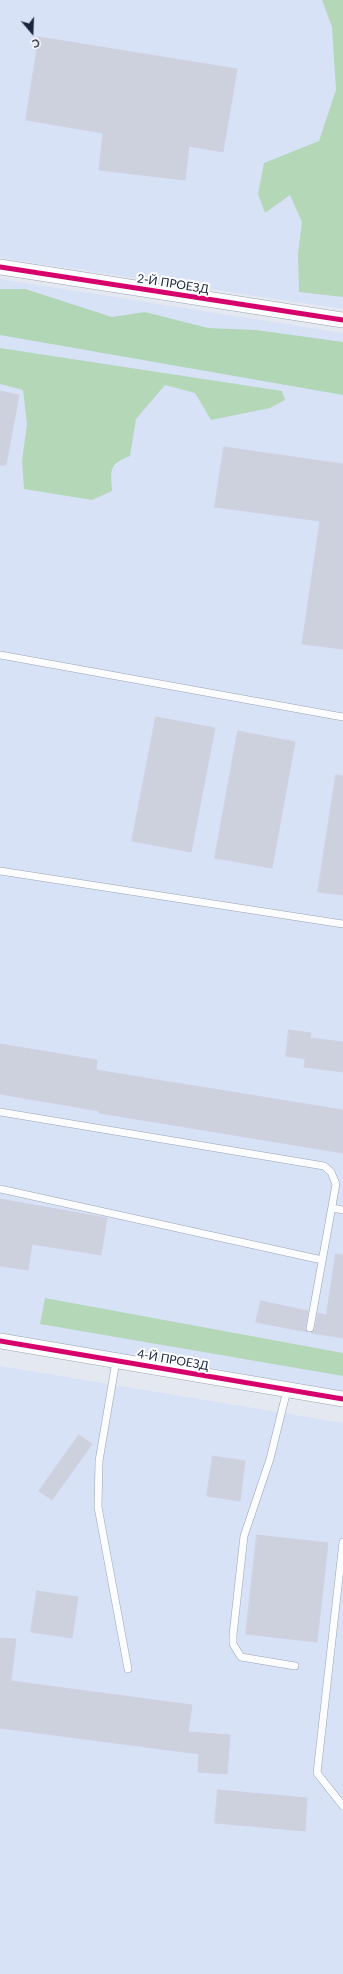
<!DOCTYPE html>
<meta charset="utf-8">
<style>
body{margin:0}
#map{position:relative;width:343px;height:1974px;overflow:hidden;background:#e4e8f0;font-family:Lato,sans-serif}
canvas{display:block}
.north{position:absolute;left:12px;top:12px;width:40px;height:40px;-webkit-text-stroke:3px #fff;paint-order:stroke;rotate:161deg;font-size:11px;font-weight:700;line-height:16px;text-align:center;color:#19253d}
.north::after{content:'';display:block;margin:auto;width:14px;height:18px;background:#19253d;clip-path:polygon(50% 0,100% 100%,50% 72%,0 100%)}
</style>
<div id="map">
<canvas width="343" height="1974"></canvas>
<div class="north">С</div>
</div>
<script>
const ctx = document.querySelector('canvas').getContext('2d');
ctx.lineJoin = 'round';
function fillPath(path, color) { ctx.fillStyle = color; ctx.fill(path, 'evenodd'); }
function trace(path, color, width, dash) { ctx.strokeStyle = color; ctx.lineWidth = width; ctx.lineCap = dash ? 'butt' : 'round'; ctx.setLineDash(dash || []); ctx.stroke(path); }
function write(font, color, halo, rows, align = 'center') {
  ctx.font = font + ' Lato,sans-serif'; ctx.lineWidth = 4; ctx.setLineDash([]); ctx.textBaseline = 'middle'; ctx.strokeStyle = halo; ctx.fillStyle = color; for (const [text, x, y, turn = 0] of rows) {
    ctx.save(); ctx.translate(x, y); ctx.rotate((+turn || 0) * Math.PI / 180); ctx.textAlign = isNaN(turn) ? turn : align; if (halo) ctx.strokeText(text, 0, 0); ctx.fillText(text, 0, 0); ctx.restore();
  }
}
fillPath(new Path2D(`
 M0 0H343V309L0 258Z
 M0 279 343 333V1394L0 1339Z
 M0 1366 343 1423V1974H0Z`), '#d8e2f7');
fillPath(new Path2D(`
 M322 0H343V297L299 292 298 254 302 222 290 195 265 213 258 194 264 163 319 141 336 90 332 27Z
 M0 348 282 391 285 400 270 408 211 420 195 393 165 385 136 419 130 456C108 464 111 470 112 491L92 500 24 489 22 461 27 424 23 390 0 384Z
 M45 1298 343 1353V1376L40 1324Z`), '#b4d7b8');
fillPath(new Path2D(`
 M0 289H25L112 317 145 312 208 328 256 330 343 342V395L0 335Z`), '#b0d6b5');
const building = new Path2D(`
 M39 37 237 69 223 152 189 146 185 180 99 170 103 133 26 120Z
 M0 391 19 395 6 465H0Z
 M224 447 343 464V649L302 644 320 521 215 507Z
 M156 717 215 728 191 852 132 841Z
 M238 731 295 742 272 868 215 858Z
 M336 775 343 776V895L318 892Z
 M289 1030 311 1033 310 1038 343 1042V1072L304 1067 305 1059 286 1056Z
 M0 1044 97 1060 96 1070 343 1110V1153L99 1113V1111L0 1094Z
 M0 1199 107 1218 101 1255 32 1244 28 1270 0 1266Z
 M336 1254 343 1255V1338L311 1333 315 1329 318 1313 326 1315Z
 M261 1301 308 1311 305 1328 307 1332 256 1322Z
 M79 1435 92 1444 52 1500 39 1491Z
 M213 1456 245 1461 240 1501 207 1496Z
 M257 1535 328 1543 317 1642 246 1634Z
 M37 1591 78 1597 72 1638 31 1632Z
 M0 1638 16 1639 11 1681 192 1705 188 1732 230 1735 227 1774 198 1772 199 1754 0 1728Z
 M218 1790 307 1798 305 1831 215 1823Z`);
fillPath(building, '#cdd0dd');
trace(building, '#cfd1e2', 1);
const service = new Path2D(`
 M0 655 343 717
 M0 871 343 924
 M0 1112 324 1166 331 1172 336 1184 310 1328
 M0 1189 322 1260
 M332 1208 343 1210
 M116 1361 99 1461 98 1507 128 1669
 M287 1390 270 1459 244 1536 233 1635V1644L241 1657 295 1666
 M343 1542 317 1773 343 1806`);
const minor = new Path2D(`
 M0 267 343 320
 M0 1341 343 1399`);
trace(service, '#9ba3b1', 8);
trace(minor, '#9ba3b1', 16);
trace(service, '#fbfcfd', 7);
trace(minor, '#fbfcfd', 15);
trace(new Path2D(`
 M0 267 343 320
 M0 1341 343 1399`), '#d6006c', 5);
write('12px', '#19253d', '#fff', [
 ["2-Й ПРОЕЗД",173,284,9],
 ["4-Й ПРОЕЗД",173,1360,10]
]);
</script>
